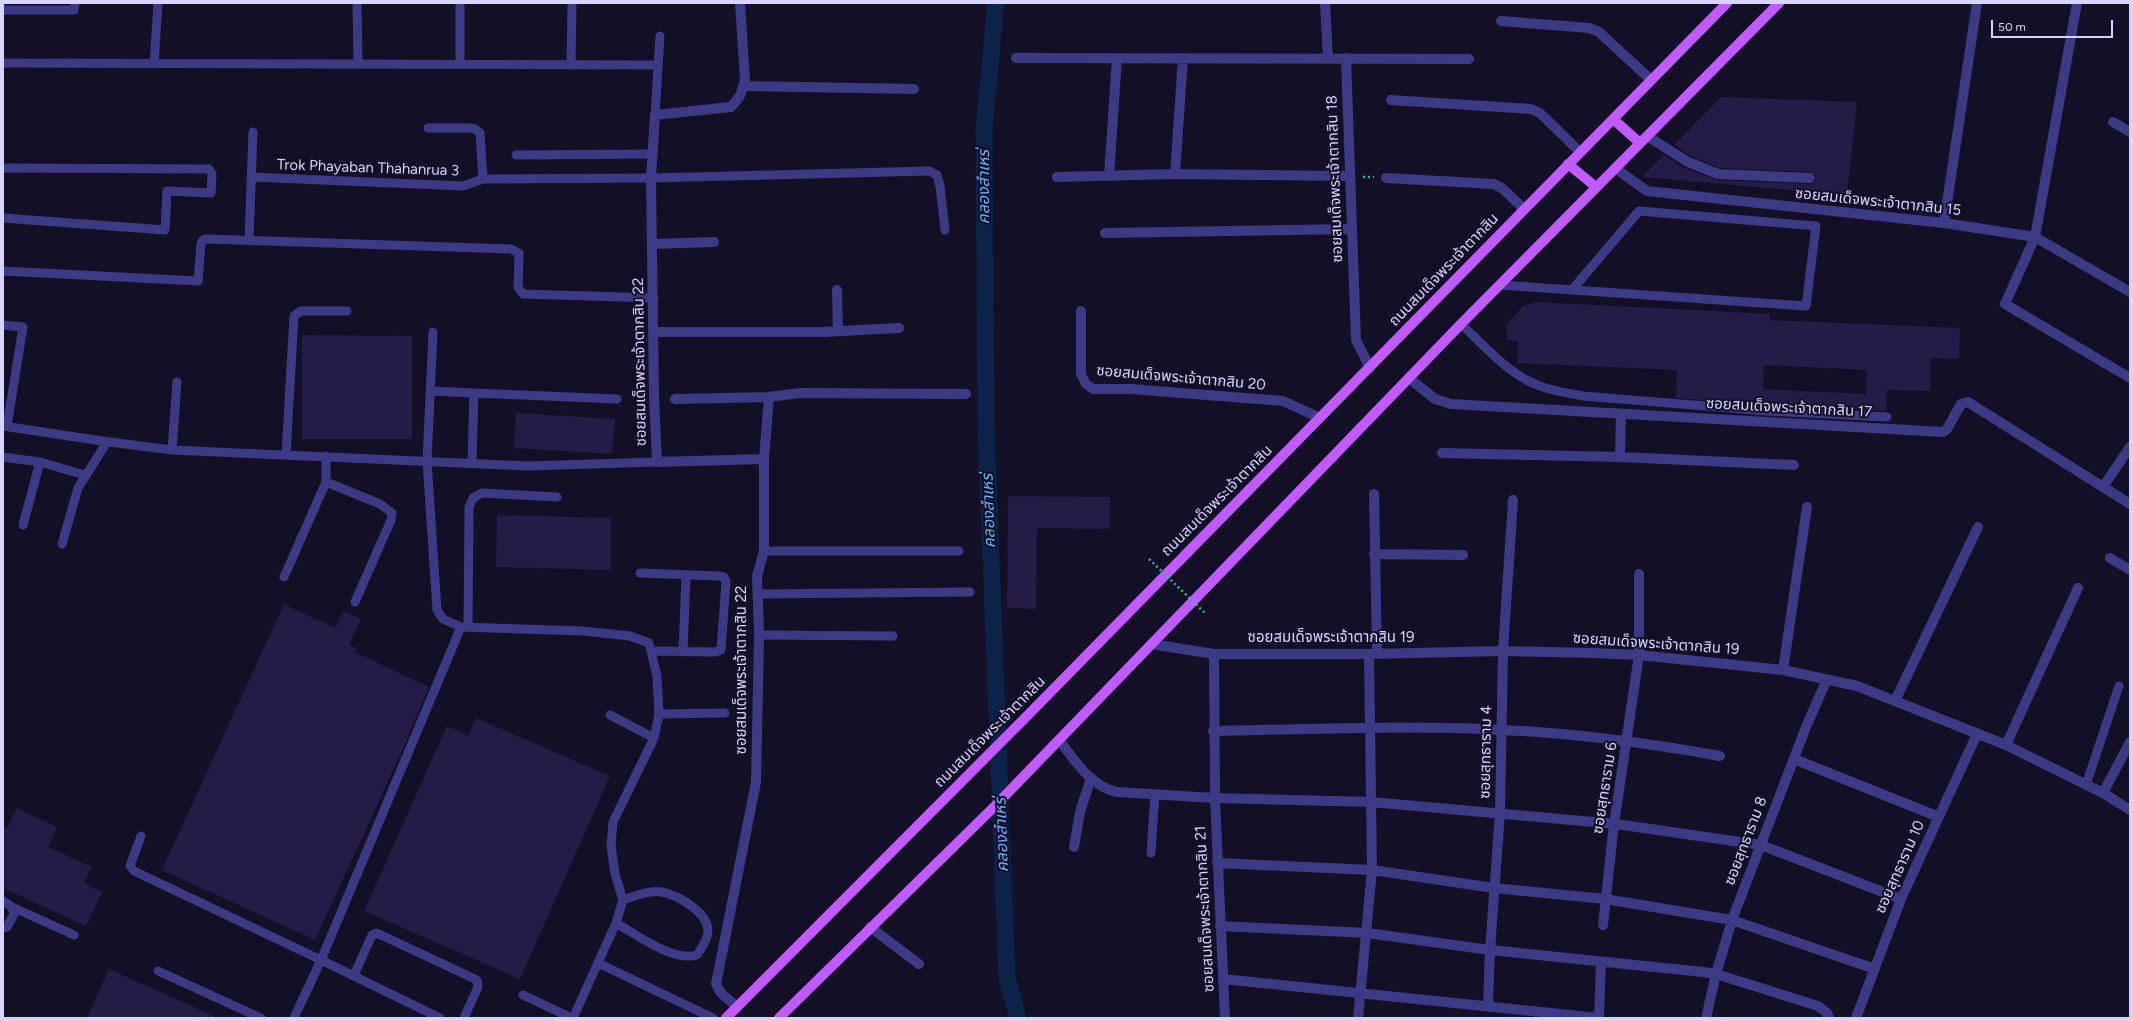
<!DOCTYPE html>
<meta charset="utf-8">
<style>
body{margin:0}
#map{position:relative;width:2133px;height:1021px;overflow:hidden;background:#130f26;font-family:Figtree,sans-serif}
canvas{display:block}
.frame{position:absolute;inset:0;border:4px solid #d9d4ff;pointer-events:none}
.scale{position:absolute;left:1991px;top:20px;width:122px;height:18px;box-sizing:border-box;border:2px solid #d9d4ff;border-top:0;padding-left:5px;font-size:12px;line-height:14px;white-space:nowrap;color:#d9d4ff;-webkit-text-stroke:3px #130f26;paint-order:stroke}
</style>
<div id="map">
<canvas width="2133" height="1021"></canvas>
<div class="frame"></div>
<div class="scale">50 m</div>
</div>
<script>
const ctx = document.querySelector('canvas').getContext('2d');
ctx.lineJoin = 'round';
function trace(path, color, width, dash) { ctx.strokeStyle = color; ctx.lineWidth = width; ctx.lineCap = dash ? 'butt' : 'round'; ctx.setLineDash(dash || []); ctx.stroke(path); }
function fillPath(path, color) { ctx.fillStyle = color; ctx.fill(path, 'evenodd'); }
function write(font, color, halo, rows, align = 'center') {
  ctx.font = font + ' Figtree,"Noto Sans Thai",sans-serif'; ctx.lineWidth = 4; ctx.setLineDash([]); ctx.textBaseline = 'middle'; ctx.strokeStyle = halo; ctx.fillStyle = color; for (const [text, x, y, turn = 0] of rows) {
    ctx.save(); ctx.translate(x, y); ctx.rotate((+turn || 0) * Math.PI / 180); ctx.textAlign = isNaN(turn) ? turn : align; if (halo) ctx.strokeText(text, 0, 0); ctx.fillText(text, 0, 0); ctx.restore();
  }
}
trace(new Path2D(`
 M996 3 984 128 986 428 1007 978 1018 1018`), '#0c2248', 17);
fillPath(new Path2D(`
 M1721 97 1857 102 1847 195 1642 177 1664 155 1685 168 1717 180 1810 184 1815 182 1816 175 1810 172 1719 168 1691 156 1674 145Z
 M1537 302 1770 314V320L1960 328 1959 359 1931 358 1930 391 1887 390 1886 411 1768 405 1676 398 1677 370 1517 363 1518 341 1507 340V325L1523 306ZM1764 365 1867 370 1866 394 1763 389Z
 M302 335 412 336V439H302Z
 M516 413 615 419 612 454 514 448Z
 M1008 496 1110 497V529L1037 528 1036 609 1007 608Z
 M497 515 611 518V570L496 567Z
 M284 604 335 628 343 611 361 619 349 645 357 648 355 652 429 687 402 751 315 940 162 870Z
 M476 718 610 776 520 979 364 911 447 726 468 736Z
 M17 808 57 827 48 847 92 867 84 883 102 892 86 926 3 888V826L7 828Z
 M109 969 218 1018H87Z`), '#241b47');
trace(new Path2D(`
 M1363 177H1374`), '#2fb8b0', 2.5, [2, 3]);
trace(new Path2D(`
 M357 3 358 64
 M460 3V64
 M3 10H74L75 3
 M3 63 658 65
 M154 64 158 3
 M571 65 572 3
 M655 115 660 36
 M428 128H469L475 129 480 133 483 179
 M516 155 653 154
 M3 168 209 169 212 174 211 193 167 191 165 230 3 218
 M251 177 463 186 483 179 651 178 929 171 937 175 940 186 945 230
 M249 241 253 132
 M3 271 198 281 201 244 203 240 206 239 511 249 519 253 518 287 523 294 654 298
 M1500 285 1806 306 1816 226 1639 211 1572 290
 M1461 324C1484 345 1506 372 1535 384 1550 391 1568 393 1583 396L1767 411 1887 417
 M3 325 23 327 7 426
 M433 332 427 461 437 610 443 619 461 627 583 631 630 636 649 643 657 676 659 714 654 738 613 822 611 846 615 874 623 900 616 923 573 1018
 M431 391 474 393 472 463
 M474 393 617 399
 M3 426 102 441 172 450 527 466 657 462
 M172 450 177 382
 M286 454 294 316 301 311H347
 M3 457 40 462 85 475
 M326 482 380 504 392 513 391 520 355 602
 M23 525 40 462
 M62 544 78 488 107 442
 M764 551H959
 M640 573 719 576 724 577 726 582 721 650 715 652 652 651
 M284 577 326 482V456
 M758 594 970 592
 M468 627 469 507 473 498 482 493 557 497
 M759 635 893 636
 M683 652 686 576
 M659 714 725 713
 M610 715 654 738
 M2086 785 2119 686
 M141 836 130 866 134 871 321 960 461 627
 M1151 853 1155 794
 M3 901 12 907 14 914 7 927 3 928
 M12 907 74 935
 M616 923C637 935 673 962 697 955 702 948 708 939 708 930 707 912 678 895 662 892 649 890 635 896 623 900
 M598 963 713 1018
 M158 971 261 1018
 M354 975 372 935 376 933 381 935 477 980 478 987 464 1018
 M523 995 572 1018
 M294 1018 321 960 440 1018`), '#3d3a85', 9);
trace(new Path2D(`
 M740 3 745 80 740 96 731 107 655 115 651 178 654 397 657 462 764 459
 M1325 3 1328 58
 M2077 3 2035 237 2005 304 2130 378
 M1501 21 1589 28 1599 32 1651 80
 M1016 58 1469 59
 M1346 58 1356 340 1370 368
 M744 86 914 89
 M1391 100 1531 109 1540 113 1580 152
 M2113 122 2130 132
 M1647 136 1688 162 1718 174 1810 178
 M1615 168 1647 191 1944 223 2035 237 2130 292
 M1175 174 1183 58
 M1109 176 1117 58
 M1057 177 1175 174 1350 176
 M1386 178 1494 184 1502 188 1524 209
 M1944 223 1977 3
 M1105 233 1352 229
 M652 244 714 242
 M837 290 838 331
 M1081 311V374L1086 384 1093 389H1131L1283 401 1320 418
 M655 332H823L899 328
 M1409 378 1435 399 1451 404 1943 432 1947 429 1961 404 1968 402 2130 504
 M675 399 769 397 800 393 966 394
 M1442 453 1620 457 1794 465
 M1620 457 1621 414
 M2103 487 2130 447
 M1374 494 1377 654
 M1374 554 1463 555
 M2110 558 2130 570
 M1151 644 1214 654H1369L1503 651 1594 653 1639 655 1783 670 1857 686 2006 745 2103 793 2130 810
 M1214 654 1215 798 1225 1018
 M1783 670 1807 507
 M1895 701 1978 527
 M1213 731C1309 729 1405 725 1501 730 1575 733 1648 743 1720 756
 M1059 740C1075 760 1091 787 1117 792L1215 798 1371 802 1616 824 1761 845 1901 899
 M2006 745 2078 588
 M1794 759 1939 817
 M2103 793 2130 742
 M1074 847 1080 812 1091 778
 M1217 863 1372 870 1494 888 1605 899 1732 920 1875 969
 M1603 925 1614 824 1639 655V574
 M1220 926 1367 933 1490 950 1703 972 1716 974 1818 1006 1827 1013 1829 1018
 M870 927 919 964
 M1223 979 1599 1018
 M1488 1005 1490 950 1500 812 1503 651 1513 500
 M737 1007 721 993 716 984 756 782 759 635 757 576 764 551V459L769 397
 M1358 1018 1372 870 1369 654
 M1599 1018 1601 962
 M1706 1018 1716 974 1732 920 1806 727 1827 679
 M1856 1018 1901 899 1977 734`), '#3d3a85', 10);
trace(new Path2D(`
 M1613 119 1640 143
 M1568 164 1596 187
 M726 1018 1028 715 1727 3
 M779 1018 995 806 1461 324 1779 3`), '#c25bff', 10);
trace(new Path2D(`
 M1149 559 1205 613`), '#2fb8b0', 2.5, [2, 3]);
write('15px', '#d9d4ff', '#130f26', [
 ["Trok Phayaban Thahanrua 3",368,168,2],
 ["ซอยสมเด็จพระเจ้าตากสิน 18",1335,179,-92],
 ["ซอยสมเด็จพระเจ้าตากสิน 15",1878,202,6],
 ["ถนนสมเด็จพระเจ้าตากสิน",1444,270,-46],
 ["ซอยสมเด็จพระเจ้าตากสิน 22",640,362,-91],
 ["ซอยสมเด็จพระเจ้าตากสิน 20",1181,378,5],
 ["ซอยสมเด็จพระเจ้าตากสิน 17",1789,408,3],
 ["ถนนสมเด็จพระเจ้าตากสิน",1217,501,-45],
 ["ซอยสมเด็จพระเจ้าตากสิน 19",1331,638],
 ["ซอยสมเด็จพระเจ้าตากสิน 19",1656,644,4],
 ["ซอยสมเด็จพระเจ้าตากสิน 22",742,670,-90],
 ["ถนนสมเด็จพระเจ้าตากสิน",990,732,-45],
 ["ซอยสุทธาราม 4",1486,752,-89],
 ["ซอยสุทธาราม 6",1605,788,-81],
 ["ซอยสุทธาราม 8",1746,841,-69],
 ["ซอยสุทธาราม 10",1900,867,-66],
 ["ซอยสมเด็จพระเจ้าตากสิน 21",1205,909,-93]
]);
write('italic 16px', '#62b6ff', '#130f26', [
 ["คลองสำเหร่",984,187,-90],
 ["คลองสำเหร่",989,511,-92],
 ["คลองสำเหร่",1002,835,-92]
]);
</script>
